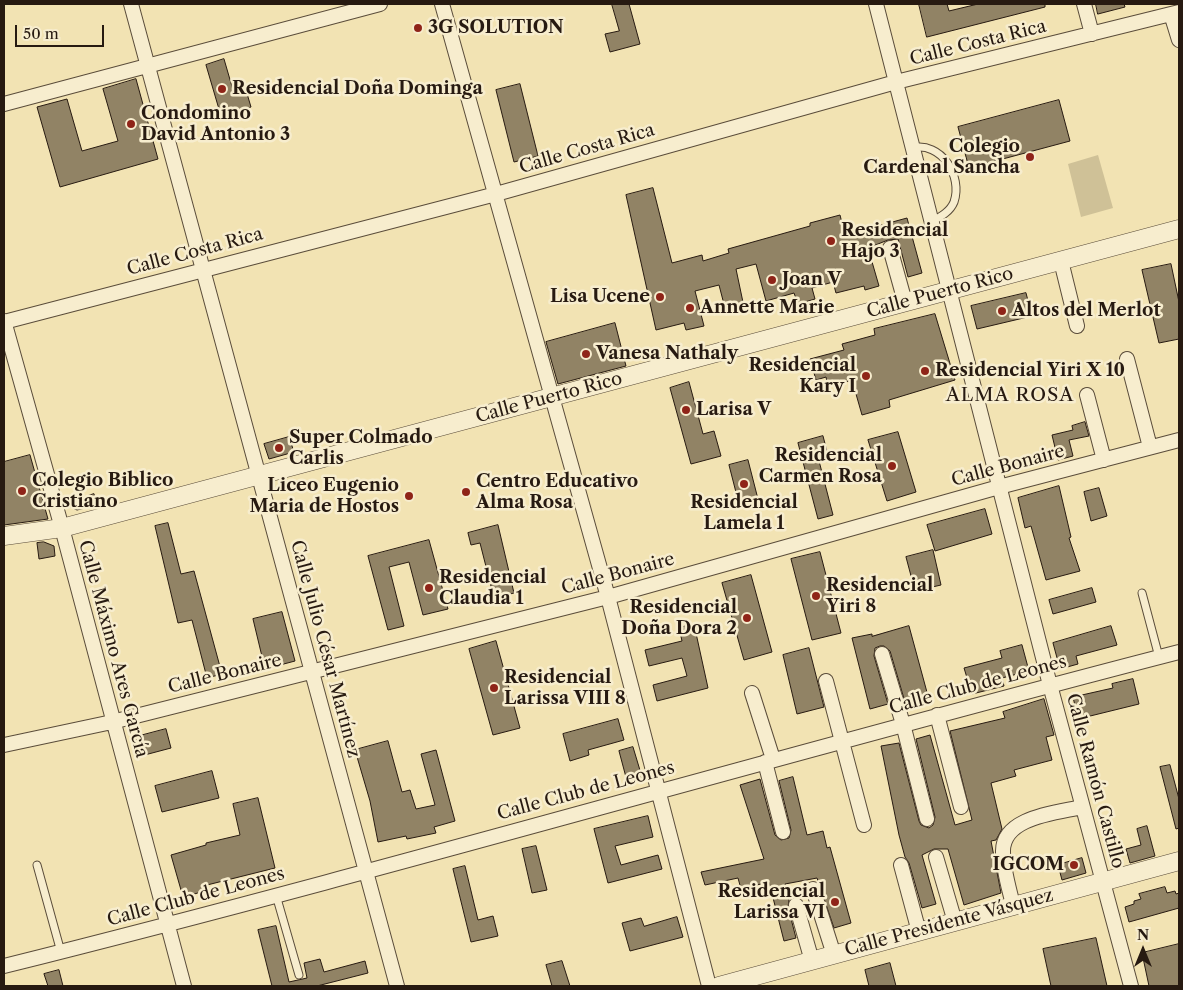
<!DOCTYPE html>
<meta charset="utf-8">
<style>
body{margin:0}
#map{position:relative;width:1183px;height:990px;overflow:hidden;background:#f2e3b3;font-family:"Libre Caslon Text",serif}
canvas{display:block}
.frame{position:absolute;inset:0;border:5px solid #271a11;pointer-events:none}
.north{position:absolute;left:1118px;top:925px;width:50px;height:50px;-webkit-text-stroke:4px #f7edce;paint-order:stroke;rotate:0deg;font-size:14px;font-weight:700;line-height:20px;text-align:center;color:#271a11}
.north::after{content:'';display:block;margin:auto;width:18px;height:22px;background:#271a11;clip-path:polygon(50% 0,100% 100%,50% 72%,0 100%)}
.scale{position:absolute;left:15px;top:25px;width:89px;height:22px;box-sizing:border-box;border:2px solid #271a11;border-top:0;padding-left:6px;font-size:15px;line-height:18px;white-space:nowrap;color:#271a11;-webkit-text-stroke:4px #f7edce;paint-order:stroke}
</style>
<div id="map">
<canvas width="1183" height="990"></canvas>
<div class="frame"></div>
<div class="north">N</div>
<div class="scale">50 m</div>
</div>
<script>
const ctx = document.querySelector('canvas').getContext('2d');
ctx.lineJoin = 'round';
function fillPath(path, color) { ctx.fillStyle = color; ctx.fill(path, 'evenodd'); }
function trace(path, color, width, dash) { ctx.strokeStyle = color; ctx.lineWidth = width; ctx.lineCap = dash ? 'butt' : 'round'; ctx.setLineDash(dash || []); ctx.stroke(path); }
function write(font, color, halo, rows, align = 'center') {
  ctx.font = font + ' "Libre Caslon Text",serif'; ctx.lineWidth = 5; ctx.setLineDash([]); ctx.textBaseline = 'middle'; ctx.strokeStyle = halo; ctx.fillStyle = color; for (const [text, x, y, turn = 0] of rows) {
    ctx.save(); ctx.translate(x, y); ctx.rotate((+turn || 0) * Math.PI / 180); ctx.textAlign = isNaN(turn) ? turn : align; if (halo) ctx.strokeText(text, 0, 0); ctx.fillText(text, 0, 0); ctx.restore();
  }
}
fillPath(new Path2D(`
 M1098 155 1113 208 1081 217 1068 164Z`), '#cfc197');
const building = new Path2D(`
 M612 4H629L640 44 610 52 605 34 619 31Z
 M919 4H947L949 11 978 4H1045V7L927 37Z
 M1096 4H1124L1125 7 1098 14Z
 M224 59 233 90 245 87 251 107 221 116 206 65Z
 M136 79 158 159 60 187 37 107 67 99 82 151 118 141 103 89Z
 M520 84 538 156 514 162 496 90Z
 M1059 100 1070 141 969 168 958 127Z
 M653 188 672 263 702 255 703 261 729 253 728 249 810 226V223L840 215 845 235 907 218 922 273 908 277 898 239 888 240 868 248 879 286 865 290 864 286 836 293 833 282 812 288 815 299 798 304 794 293 766 301 756 264 736 269 744 307 726 312 719 285 695 291 704 326 686 330 684 323 656 330 626 195Z
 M1171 264 1179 302V339L1159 343 1142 270Z
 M1026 293 1032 316 977 329 971 306Z
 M935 314 955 380 889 400 890 407 862 415 852 380 828 387 826 377 816 380 810 359 844 350 842 344 875 335 874 329Z
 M615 323 626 366 558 384 546 342Z
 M689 382 703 434 714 431 721 456 691 464 670 388Z
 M1085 422 1089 436 1069 440 1073 456 1058 460 1052 435 1073 430 1072 426Z
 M898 432 916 492 887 501 868 440Z
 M823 436 828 455 818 457 833 515 818 519 798 443Z
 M289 437 294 452 269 459 264 444Z
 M30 455 48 519 4 525V462Z
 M748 460 759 503 740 508 729 465Z
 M1059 486 1071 537 1069 538 1080 571 1046 580 1031 526 1025 528 1018 498Z
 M1099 488 1107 516 1091 521 1084 492Z
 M94 494 97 505 77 510 64 504Z
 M985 509 992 534 935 551 927 525Z
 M168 523 181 574 194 571 222 674 207 678 192 620 178 623 155 526Z
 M498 525 514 593 494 598 480 543 471 545 468 533Z
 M429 540 448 609 423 615 409 562 389 567 404 626 388 630 368 556Z
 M44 542 54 546 55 556 39 559 37 543Z
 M933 550 941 585 915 591 906 557Z
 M820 552 841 633 812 640 791 559Z
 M751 575 772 652 744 660 722 583Z
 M1092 588 1096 602 1053 614 1049 600Z
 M282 612 295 661 265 669 253 619Z
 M694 624 708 688 657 701 653 685 687 676 682 658 649 666 645 650 682 641 679 628Z
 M909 626 928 696 905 702 890 651 884 646H880L875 648 874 656 888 704 870 709 852 638 872 634V636Z
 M1111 626 1117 645 1076 656 1078 664 1060 669 1053 643Z
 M496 641 520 728 493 735 469 649Z
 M1022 645 1029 671 1002 678 1004 686 972 694 964 668 1002 658 1000 651Z
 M809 648 824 707 797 714 783 655Z
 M1133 679 1139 704 1078 719 1073 697 1113 688 1112 684Z
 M1044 699 1054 735 1046 737 1052 760 1014 770 1016 776 991 783 1002 829 996 840 991 841 1001 893 964 905 948 849H934L922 855 936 904 922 908 909 863 905 857 899 835 881 746 899 743 919 821 921 825 929 828 933 825 935 817 916 739 930 735 955 825 972 820 950 731 1005 718 1003 712Z
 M618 719 624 740 588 750 589 755 570 761 563 734Z
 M166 729 171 748 137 757 132 738Z
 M388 741 402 792 410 790 416 809 435 805 421 754 436 750 455 821 434 827 436 833 407 839 406 836 378 842 370 801 355 750Z
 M633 747 642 777 627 781 619 751Z
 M1170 765 1179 799V828L1176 829 1160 767Z
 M212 771 219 798 162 812 155 786Z
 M793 777 807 835 823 831 827 848 830 847 851 923 834 928 817 878 785 884 789 900 788 907 796 938 784 941 769 882 741 889 738 878 705 885 701 872 764 859 740 785 760 779 775 835 781 840 789 838 791 830 779 781Z
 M258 798 275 868 207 885 209 890 183 897 171 855 206 845V843L240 835 233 804Z
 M648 816 653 837 615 846 621 865 658 855 662 869 608 883 594 829Z
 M1147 826 1155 856 1130 863 1126 849 1141 845 1137 829Z
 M536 846 547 890 532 893 522 849Z
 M1082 858 1086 873 1062 880 1058 865Z
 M465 866 478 920 493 916 498 936 471 942 453 869Z
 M1165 887 1167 893 1175 891 1176 894 1179 893V908L1129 922 1125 907 1134 904V901L1141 899 1139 894Z
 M677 917 683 937 630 951 622 923 641 918 644 926Z
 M276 926 289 982 307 978 304 963 320 959 324 972 365 961 368 973 317 986H272L258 930Z
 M1096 938 1107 986H1051L1043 949Z
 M1179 944V986H1149L1142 953Z
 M562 961 570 986H552L546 965Z
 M890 963 896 986H869L865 970Z
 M59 970 63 986H48L44 974Z`);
fillPath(building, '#918365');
trace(building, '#271a11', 1);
const service = new Path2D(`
 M912 148C941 141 963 176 954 202 950 212 940 217 931 222
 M1142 593 1159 657
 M37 865 61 952
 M276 895 299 975`);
const minor = new Path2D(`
 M131 4 397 986
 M442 4 608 597 709 986
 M876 4 1050 685 1131 986
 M1084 4 1092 34
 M1171 14 1179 40
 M4 104 380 4
 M890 248 905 302
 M1061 261 1077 326
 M4 321 62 528 184 986
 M4 322 496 194 896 82 1179 12
 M1127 359 1150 447
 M1087 395 1104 460
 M882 654 903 724 927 819
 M826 681 864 825
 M752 693 773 759
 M937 715 961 807
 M4 745 112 722 608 597 999 487 1179 440
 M765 762 783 832
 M936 857 955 922
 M901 865 919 932
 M813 889 834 955
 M796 905 812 961
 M1013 905C1009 888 1003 869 1003 852 1002 817 1056 813 1082 807
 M4 966C397 868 786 753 1179 652`);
const tertiary = new Path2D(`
 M4 536 62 528 1179 229
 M719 986 1179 861`);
trace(service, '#5a4c3a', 9);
trace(minor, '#5a4c3a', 16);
trace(tertiary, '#5a4c3a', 19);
trace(service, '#f7edce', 7);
trace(minor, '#f7edce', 14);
trace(tertiary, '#f7edce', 18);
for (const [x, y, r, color] of [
 [418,28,5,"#8f2418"],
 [222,89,5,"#8f2418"],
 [131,124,5,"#8f2418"],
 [1030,157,5,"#8f2418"],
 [831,241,5,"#8f2418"],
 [772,280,5,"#8f2418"],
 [660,297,5,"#8f2418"],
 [690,308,5,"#8f2418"],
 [1002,311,5,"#8f2418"],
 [586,354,5,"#8f2418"],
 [925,371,5,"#8f2418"],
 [866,376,5,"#8f2418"],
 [686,410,5,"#8f2418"],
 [279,448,5,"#8f2418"],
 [892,466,5,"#8f2418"],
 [744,484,5,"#8f2418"],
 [22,491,5,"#8f2418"],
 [466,492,5,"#8f2418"],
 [409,496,5,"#8f2418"],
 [429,588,5,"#8f2418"],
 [816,596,5,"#8f2418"],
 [747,618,5,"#8f2418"],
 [494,688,5,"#8f2418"],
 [1074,865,5,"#8f2418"],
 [835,902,5,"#8f2418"]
]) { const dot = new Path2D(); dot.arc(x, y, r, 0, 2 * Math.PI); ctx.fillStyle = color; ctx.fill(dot); trace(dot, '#f7edce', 2); }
write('bold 18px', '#271a11', '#f7edce', [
 ["3G SOLUTION",428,28],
 ["Residencial Doña Dominga",232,89],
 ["Condomino",141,114],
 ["David Antonio 3",141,135],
 ["Colegio",1020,147,"right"],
 ["Cardenal Sancha",1020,168,"right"],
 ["Residencial",841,231],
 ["Hajo 3",841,252],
 ["Joan V",782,280],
 ["Lisa Ucene",650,297,"right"],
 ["Annette Marie",700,308],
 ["Altos del Merlot",1012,311],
 ["Vanesa Nathaly",596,354],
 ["Residencial",856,366,"right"],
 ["Kary I",856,387,"right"],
 ["Residencial Yiri X 10",935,371],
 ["Larisa V",696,410],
 ["Super Colmado",289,438],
 ["Carlis",289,459],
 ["Residencial",882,456,"right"],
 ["Carmen Rosa",882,477,"right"],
 ["Colegio Biblico",32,481],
 ["Cristiano",32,502],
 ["Centro Educativo",476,482],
 ["Alma Rosa",476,503],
 ["Liceo Eugenio",399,486,"right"],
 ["Maria de Hostos",399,507,"right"],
 ["Residencial",744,503,"center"],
 ["Lamela 1",744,524,"center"],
 ["Residencial",439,578],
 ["Claudia 1",439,599],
 ["Residencial",826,586],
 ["Yiri 8",826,607],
 ["Residencial",737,608,"right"],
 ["Doña Dora 2",737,629,"right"],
 ["Residencial",504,678],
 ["Larissa VIII 8",504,699],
 ["IGCOM",1064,865,"right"],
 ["Residencial",825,892,"right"],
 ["Larissa VI",825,913,"right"]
], 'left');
write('18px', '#271a11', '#f7edce', [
 ["Calle Costa Rica",978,43,-14],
 ["Calle Costa Rica",587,149,-16],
 ["Calle Costa Rica",195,252,-15],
 ["Calle Puerto Rico",940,293,-15],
 ["Calle Puerto Rico",549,398,-15],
 ["Calle Bonaire",1008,466,-15],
 ["Calle Bonaire",618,574,-15],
 ["Calle Máximo Ares García",113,649,75],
 ["Calle Julio César Martínez",325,649,75],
 ["Calle Bonaire",225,674,-14],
 ["Calle Club de Leones",978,685,-15],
 ["Calle Ramón Castillo",1095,781,75],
 ["Calle Club de Leones",586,791,-15],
 ["Calle Club de Leones",196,897,-15],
 ["Calle Presidente Vásquez",949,923,-15]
]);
ctx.letterSpacing = '1px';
write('19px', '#271a11', '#f7edce', [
 ["ALMA ROSA",1010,396]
]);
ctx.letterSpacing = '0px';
</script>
